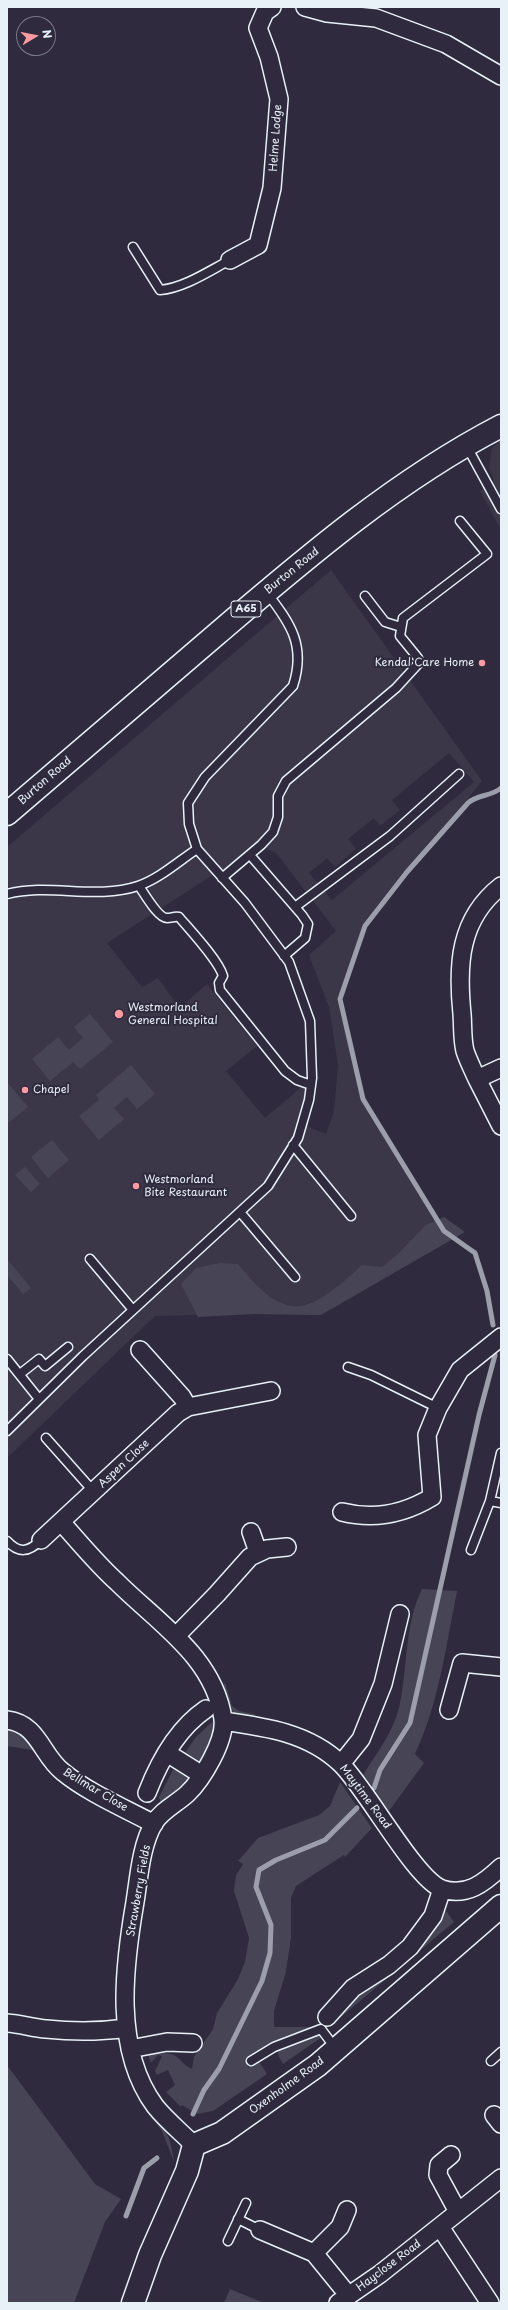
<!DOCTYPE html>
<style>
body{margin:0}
#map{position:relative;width:508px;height:2310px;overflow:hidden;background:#2f2a3d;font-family:"Playpen Sans",sans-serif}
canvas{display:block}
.frame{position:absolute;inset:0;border:8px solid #e8f1f8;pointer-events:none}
.north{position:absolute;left:16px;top:16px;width:40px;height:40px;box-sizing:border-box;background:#2f2a3d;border:1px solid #797a88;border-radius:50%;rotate:80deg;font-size:11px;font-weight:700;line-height:16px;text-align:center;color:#e8f1f8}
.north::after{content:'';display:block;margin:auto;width:14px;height:18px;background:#ff9aa2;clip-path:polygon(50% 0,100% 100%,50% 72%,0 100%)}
</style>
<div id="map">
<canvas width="508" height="2310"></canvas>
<div class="frame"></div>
<div class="north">N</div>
</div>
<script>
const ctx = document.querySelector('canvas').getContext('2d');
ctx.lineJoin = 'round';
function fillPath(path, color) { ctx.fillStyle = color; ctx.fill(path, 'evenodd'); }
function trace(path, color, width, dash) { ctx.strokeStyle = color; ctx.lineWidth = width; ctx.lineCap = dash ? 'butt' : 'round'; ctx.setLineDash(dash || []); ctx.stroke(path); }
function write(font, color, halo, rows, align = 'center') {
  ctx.font = font + ' "Playpen Sans",sans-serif'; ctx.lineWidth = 4; ctx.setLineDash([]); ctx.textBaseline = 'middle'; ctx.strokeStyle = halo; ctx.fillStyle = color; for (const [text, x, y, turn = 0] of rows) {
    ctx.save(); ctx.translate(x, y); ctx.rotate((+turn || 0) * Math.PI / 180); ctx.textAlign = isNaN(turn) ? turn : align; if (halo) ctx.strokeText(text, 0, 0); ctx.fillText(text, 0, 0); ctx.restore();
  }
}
fillPath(new Path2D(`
 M501 439V530L480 491 494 481 489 468 492 448Z
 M331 570 482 781 365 926 340 999 363 1099 444 1231 321 1315 254 1314 155 1316 7 1458V847ZM449 753 474 782 332 900 309 873 327 858 335 867 356 849 348 839 374 818 380 826 400 810 392 800ZM261 845 277 854 336 931 309 955 329 1007 338 1065 334 1111 326 1134 302 1124 312 1078 265 1118 226 1071 257 1046 207 984 179 1008 158 978 142 987 107 943 216 873 222 878Z`), '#3b3749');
fillPath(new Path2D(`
 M90 1014 113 1042 80 1069 73 1062 50 1081 32 1059 58 1037 69 1050 83 1038 74 1027Z
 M131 1065 155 1094 137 1109 127 1097 114 1108 124 1119 99 1140 79 1116 99 1100 96 1095Z
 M7 1082 28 1107 7 1124Z
 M52 1140 69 1160 48 1178 31 1157Z
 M25 1167 40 1184 31 1192 15 1175Z
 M444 1217 465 1232 321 1315 254 1314 198 1317 181 1284 196 1268 220 1263 238 1264C287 1325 308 1315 362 1265L382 1267 397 1255 426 1225Z
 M7 1259 31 1288 23 1294 7 1275Z
 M422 1589 457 1591C446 1646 439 1703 415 1754L424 1763 389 1811 374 1791 375 1789 363 1775C376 1754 393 1732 399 1708 408 1669 404 1625 422 1589Z
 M225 1682 232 1706 239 1711 254 1714 253 1718 233 1713 223 1687Z
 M212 1722H215L211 1739 201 1763 198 1764 182 1757 196 1737Z
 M11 1729H17L38 1751 7 1746V1731Z
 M176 1764 188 1774V1781L161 1804 159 1797Z
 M340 1782 372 1828 345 1857 344 1855 296 1886 291 1898V1937L286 1972 274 2011V2027H318L269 2044 246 2059 248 2067 258 2060 267 2074 213 2111 197 2114 182 2105 181 2107 166 2092 175 2085 168 2070 157 2075 155 2071 162 2056 158 2055 151 2063 148 2055C156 2053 170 2051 177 2057 183 2062 185 2066 192 2069L194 2057 213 2029 217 2013 238 1979 245 1962 249 1938 234 1891 236 1875 243 1864 238 1861 258 1838 319 1815 330 1806Z
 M443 1907 454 1922 329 2027 330 2020Z
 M319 2033 322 2037 283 2064 279 2057 277 2049 305 2041Z
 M7 2065 95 2184 121 2199 105 2222 74 2303H7Z
 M140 2102H144C162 2124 171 2133 174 2162L162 2131Z
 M230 2289 264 2303H224Z`), '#464455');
trace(new Path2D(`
 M493 1325 487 1291 475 1253 444 1231 363 1099 340 999 365 926 407 872 468 803C477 794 491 797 501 788
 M374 1788 380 1770 410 1723 479 1415 495 1355
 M193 2114 204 2090 219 2069 262 1981 270 1953 271 1925 256 1887 259 1870 276 1860 325 1840 357 1808
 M126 2216 144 2168 157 2158`), '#9c9fab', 5);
const service = new Path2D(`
 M133 247 160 290C184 288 209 271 230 260
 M466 445 501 509
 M365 596 385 622 401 627
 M250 855 302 915 308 924 305 938 284 956
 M222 878 261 845 273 832 278 817V796L286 781 396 688 419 663 418 658 400 636 403 618 487 554 460 521
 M139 886C144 893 158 918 167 918 172 918 174 916 179 917 191 931 219 961 223 976L219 983 220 990 285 1071 297 1080 311 1085
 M7 894C50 883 95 900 138 886 159 879 179 861 197 849
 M295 907 390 836 459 774
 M293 1145 351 1216
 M240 1212 295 1277
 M90 1259 133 1310
 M7 1359 39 1399
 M348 1367 371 1375 438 1408
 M20 1374 39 1359 45 1366 68 1347
 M7 1431 83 1356 268 1186 298 1138 309 1100 312 1078 310 1021 289 962 245 903 197 849 189 824 188 803 205 777 293 686C306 646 291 624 267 593
 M46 1438 94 1492
 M490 1501 501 1503
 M7 1541C19 1554 29 1552 41 1540
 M471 1550 490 1501 501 1453
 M251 2061 274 2047 321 2029 336 2049
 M491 2061 501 2052
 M238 2219 260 2230
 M228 2241 246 2203`);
const minor = new Path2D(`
 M305 7 327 13 376 18 446 44 501 76
 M230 260 258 245 272 188 279 99 269 57 258 28 265 12 272 7
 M501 1068 477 1079 501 1126
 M477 1079C473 1070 468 1060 465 1051 462 1039 463 1026 462 1014 457 965 459 919 501 886
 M140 1350 182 1397 188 1407
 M342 1512C374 1520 404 1514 432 1497L427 1435 438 1408 460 1370 501 1337
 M62 1523C80 1543 97 1564 117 1582 158 1623 214 1657 223 1719 226 1740 202 1780 187 1794 176 1804 162 1810 154 1823 141 1845 139 1877 135 1902 124 1966 113 2049 155 2106 166 2120 181 2132 194 2145
 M251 1532 258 1552
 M41 1540 178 1413 188 1407 271 1391
 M176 1636 217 1594 250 1557 267 1549 287 1547
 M449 1710 462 1663 501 1667
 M7 1720C39 1724 41 1755 63 1772 87 1792 126 1809 154 1824
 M223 1721C266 1727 309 1733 341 1764 366 1788 415 1879 442 1889 467 1897 484 1883 501 1867
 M167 1753 202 1775
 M341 1764 361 1739 383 1684 400 1614
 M147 1793C159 1762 178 1728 206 1709
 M327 2017 353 1988 389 1965 410 1947 433 1916 442 1889
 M7 2023C21 2024 33 2028 46 2029 74 2032 99 2032 126 2028
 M130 2049 167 2042 193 2043
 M494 2115 501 2124
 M451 2155 439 2165 438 2175 458 2212
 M440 2227 490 2303
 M260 2230 314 2253 349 2296
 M314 2253 340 2227 347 2210
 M338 2303 380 2274 501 2178`);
const secondary = new Path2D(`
 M133 2303 150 2255 187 2171 194 2145 222 2133 318 2065 501 1906`);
const primary = new Path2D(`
 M7 814C77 754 148 693 218 633 307 557 397 480 501 426`);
trace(service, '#e8f1f8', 11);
trace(minor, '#e8f1f8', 20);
trace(secondary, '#e8f1f8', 25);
trace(primary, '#e8f1f8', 25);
trace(service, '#2f2a3d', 8);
trace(minor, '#2f2a3d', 17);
trace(secondary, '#2f2a3d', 22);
trace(primary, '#2f2a3d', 22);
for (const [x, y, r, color] of [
 [482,663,4,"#ff9aa2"],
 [119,1014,5,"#ff9aa2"],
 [25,1090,4,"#ff9aa2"],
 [136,1186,4,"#ff9aa2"]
]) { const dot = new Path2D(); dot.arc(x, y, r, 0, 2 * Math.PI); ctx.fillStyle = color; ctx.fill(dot); trace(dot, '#2f2a3d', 1.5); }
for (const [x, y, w] of [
 [246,609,30]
]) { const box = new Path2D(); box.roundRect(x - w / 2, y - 8, w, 16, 3); ctx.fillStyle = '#2f2a3d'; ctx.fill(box); trace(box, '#e8f1f8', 1); }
write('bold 10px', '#e8f1f8', null, [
 ["A65",246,609]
]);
write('11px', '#e8f1f8', '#2f2a3d', [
 ["Helme Lodge",276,138,-86],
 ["Burton Road",292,571,-39],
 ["Burton Road",45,781,-41],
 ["Aspen Close",124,1464,-43],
 ["Bellmar Close",95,1790,31],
 ["Maytime Road",365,1797,53],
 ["Strawberry Fields",139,1891,-80],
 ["Oxenholme Road",287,2086,-36],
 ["Hayclose Road",389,2266,-37]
]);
write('11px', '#e8f1f8', '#2f2a3d', [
 ["Kendal Care Home",474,663,"right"],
 ["Westmorland",128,1008],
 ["General Hospital",128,1021],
 ["Chapel",33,1090],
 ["Westmorland",144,1180],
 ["Bite Restaurant",144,1193]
], 'left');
</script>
